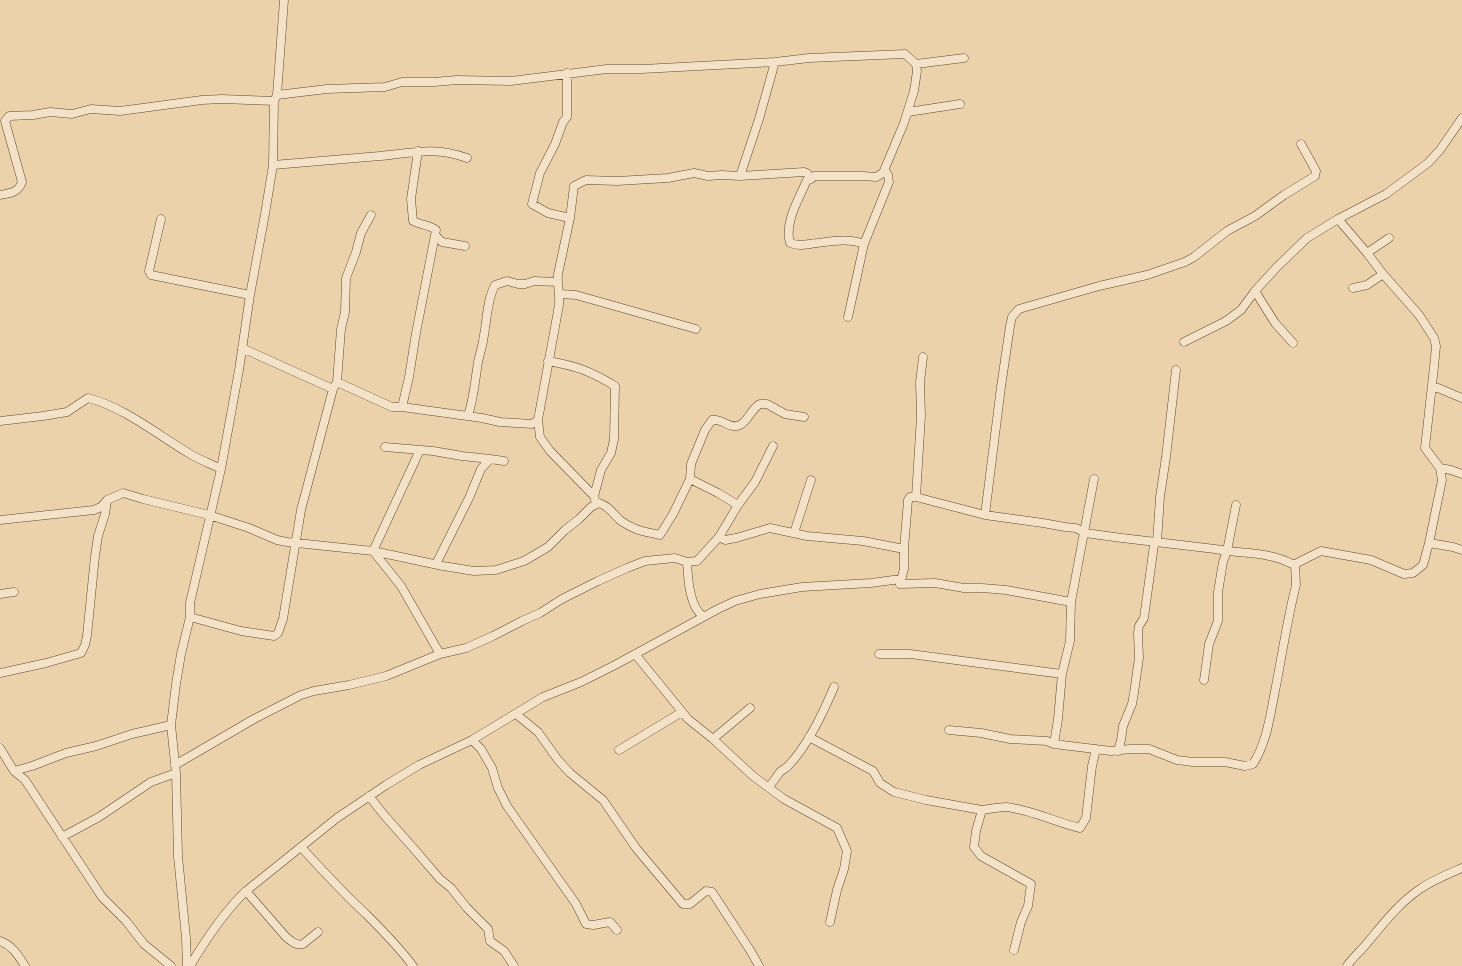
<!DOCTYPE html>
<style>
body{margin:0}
canvas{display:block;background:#ecd2aa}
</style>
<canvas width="1462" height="966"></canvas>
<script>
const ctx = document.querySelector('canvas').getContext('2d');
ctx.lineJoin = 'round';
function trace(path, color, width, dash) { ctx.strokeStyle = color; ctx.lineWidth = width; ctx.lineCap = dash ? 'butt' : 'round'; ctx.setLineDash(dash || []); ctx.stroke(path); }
const minor = new Path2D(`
 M916 64 964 58
 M567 73V117L563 122 555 144 540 173 532 204 548 213 570 218
 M277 95 327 89 385 87 402 82H434L457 80 511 81 607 69H642L775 62 809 58 905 54 916 64 917 71 914 91 904 123 883 173 876 177 863 176H814L811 179
 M908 112 960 104
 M273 165C308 162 344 159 380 156 413 153 433 146 467 158
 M740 176 759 119 775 62
 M0 195C10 193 18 193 22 182L5 121 9 116 33 115 50 112 72 114 91 109 120 111 202 100 222 99 274 101
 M161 219 149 271 151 275 250 295
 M436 236 442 242 465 246
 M864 244 889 182 888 175 885 170
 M1367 253 1389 238
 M1353 288 1367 285 1383 274
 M1255 291 1275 323 1293 343
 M560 294 576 295 696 329
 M1184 342 1226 321 1241 310 1255 291 1277 267 1307 238 1338 219 1386 194 1428 163 1440 150 1462 118
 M242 348 333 389
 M548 361C577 366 590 371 615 386L614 439 611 453 601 470 594 496 595 500
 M337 382 392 407H402L409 377 416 333 436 230C430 225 421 225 413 221L411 199 418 151
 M1432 388H1438L1462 398
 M402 407 482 418 500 422 532 424 538 420
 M468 416C474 397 475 381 478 362 480 353 483 344 484 335 487 319 487 300 495 285L507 281 518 284H525L534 281 557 282
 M0 421 43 416 67 412 88 398C124 407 158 435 190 454 200 460 211 464 221 469
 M385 447 433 451 462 456 490 459
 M420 450 373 551 401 586 440 654
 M1440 468 1451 470 1462 474
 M690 479 718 493 738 505 719 537
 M594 496 550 451 540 437 538 420 559 305C560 294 557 285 558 274L570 218 574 186 586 180 617 181 668 178 694 173 708 176 722 175 740 176 804 172 807 173 811 179 807 180C799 199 784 222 790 243 799 247 807 244 817 243 832 241 850 238 864 244L848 317
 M916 497 921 416 920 382 923 357
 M738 505 755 482 773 446
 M985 515 1001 387 1010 326 1012 317 1019 309 1099 286 1147 275 1185 262 1194 257 1227 231 1255 216 1284 195 1315 176 1316 171 1301 144
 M0 520 94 510 101 507 107 500 123 493 143 499 209 515 249 528 277 540 287 542 373 551 443 566 474 571 496 570 524 561 548 547 565 530 579 519 591 507 599 503C609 506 613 514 621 521 636 531 643 531 660 535L673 514 690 479 691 464 705 430 712 420C722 418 730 430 740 425 749 420 751 409 760 404H767L785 414 804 417
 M794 533 811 480
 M1429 543 1453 547 1462 550
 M687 562C688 577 689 607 703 616
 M436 564 469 498 481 469 490 459 504 461
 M1295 564 1321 551 1371 560 1404 574 1413 573 1423 565 1429 543 1442 480 1440 468 1425 448 1434 367 1436 346 1434 338 1419 315 1383 274 1367 253 1338 219
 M900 584 904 569V549L908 500 910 497H916L985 515 1043 523 1065 527 1076 528 1085 533 1122 538 1215 549C1240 554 1268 551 1292 564H1295L1296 585C1287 620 1282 656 1275 691 1270 716 1267 742 1253 764L1245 766 1225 762H1193L1177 760 1149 749H1130L1111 751 1054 744
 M900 584 935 583 964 588H982L1006 590 1071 602 1094 479
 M0 594 14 592
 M190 617 241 631 274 636 278 633 283 619 301 510 333 389 337 382 341 329 345 312 346 278 356 252 361 233 371 215
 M635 654 688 719 713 739 753 776 784 799 837 828 847 851 844 869 837 890 830 922
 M879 654H910L1062 674
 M0 673 46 663 81 653 85 645 87 636 95 556 98 536 105 514 107 501
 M1204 680 1209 644 1218 621V592L1223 562 1227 551 1236 505
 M516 714 538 732 558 760 570 773 603 800 636 848 683 904H690L706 891 712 892 750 950 759 966
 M949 730 981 733 1010 739 1047 741 1054 744 1058 719 1062 674 1070 641 1071 602
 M809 737 873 771 880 783 894 792 926 800 982 810
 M713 739 750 708
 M472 740 481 749 492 768 498 788 507 806 576 904 586 924 593 925 610 922 617 930
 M0 748 14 771 25 780 102 897 126 921 144 944 171 966
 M619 750 682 712
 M1118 751 1121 740 1123 726 1132 704 1134 693 1139 658 1138 633 1139 626 1144 618 1154 545 1157 542 1160 497 1166 457 1176 370
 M175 765 254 719 301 695 314 691 349 685 386 676 440 654 466 648 493 636 522 621 540 613 562 599 598 581 627 568 645 561 675 558 687 562 697 561 719 537 725 540 736 538 770 528 807 536 863 541 904 549
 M14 771 32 766 66 753 96 746 132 734 171 725
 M768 787C773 783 776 777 780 772 783 769 787 768 789 765 807 746 824 711 834 687
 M369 796 384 815 415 850 440 879 451 888 467 908 488 929 490 941 504 951 514 966
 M62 837 99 817 151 782 176 773
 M301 847C322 870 343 893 366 914 383 931 399 947 413 966
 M246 891 286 937C291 941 296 946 303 944L318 932
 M0 941C12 945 18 955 25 966
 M1014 950 1021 922 1028 906 1031 884 981 856 974 847 976 831 982 810C990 809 999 807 1006 807 1032 810 1055 822 1080 828L1086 818 1092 766 1096 749
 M187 966 186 938 178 856 176 773 171 725 176 684 181 654 190 617V603L221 469 239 370 250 295 265 214 273 165 274 101 277 95 284 0
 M190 966C206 939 223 913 246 891L337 818 386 785 419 765 472 740 543 697 581 682 615 665 718 609 735 601 760 594 802 587 871 583 901 579 900 584
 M1347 966C1353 957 1361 951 1368 942 1383 924 1399 903 1420 889 1433 880 1448 874 1462 868`);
trace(minor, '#5c4a31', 9);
trace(minor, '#f3e2c8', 8);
</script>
